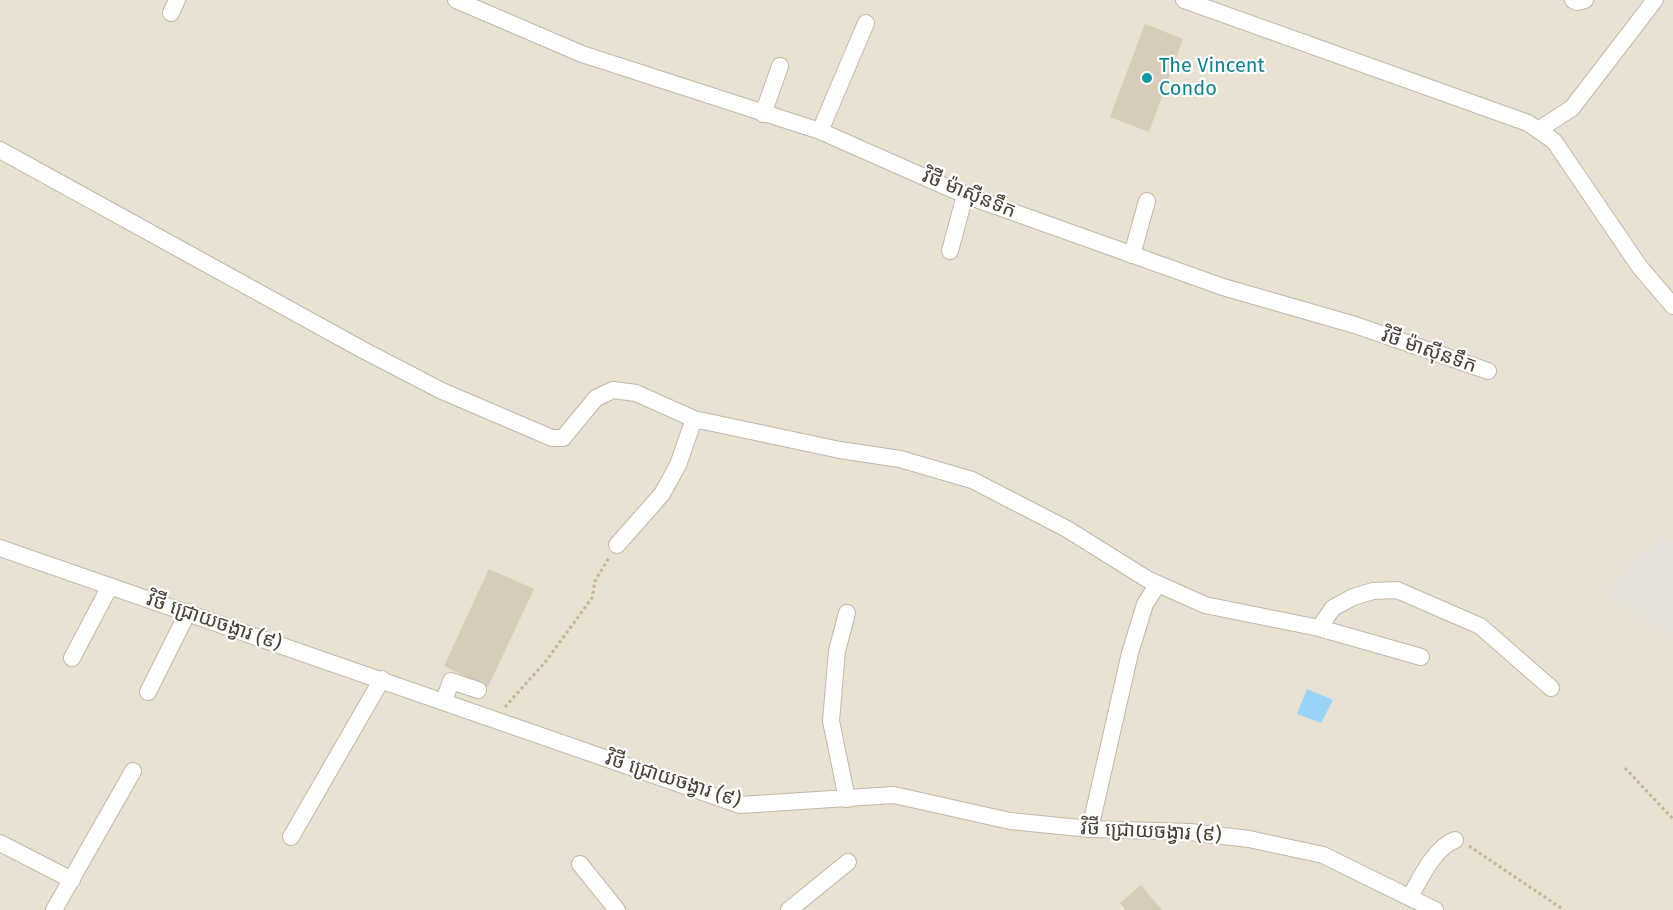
<!DOCTYPE html>
<meta charset="utf-8">
<style>
body{margin:0}
canvas{display:block;background:#f4efe5}
</style>
<canvas width="1673" height="910"></canvas>
<script>
const ctx = document.querySelector('canvas').getContext('2d');
ctx.lineJoin = 'round';
function fillPath(path, color) { ctx.fillStyle = color; ctx.fill(path, 'evenodd'); }
function trace(path, color, width, dash) { ctx.strokeStyle = color; ctx.lineWidth = width; ctx.lineCap = dash ? 'butt' : 'round'; ctx.setLineDash(dash || []); ctx.stroke(path); }
function write(font, color, halo, rows, align = 'center') {
  ctx.font = font + ' "Fira Sans","Noto Sans Khmer",sans-serif'; ctx.lineWidth = 4.5; ctx.setLineDash([]); ctx.textBaseline = 'middle'; ctx.strokeStyle = halo; ctx.fillStyle = color; for (const [text, x, y, turn = 0] of rows) {
    ctx.save(); ctx.translate(x, y); ctx.rotate((+turn || 0) * Math.PI / 180); ctx.textAlign = isNaN(turn) ? turn : align; if (halo) ctx.strokeText(text, 0, 0); ctx.fillText(text, 0, 0); ctx.restore();
  }
}
fillPath(new Path2D(`
 M0 0H1673V910H0Z`), '#e9e1d2');
fillPath(new Path2D(`
 M1660 534 1671 541 1673 539V636L1606 596 1639 551 1645 556Z`), '#e6e0da');
fillPath(new Path2D(`
 M1307 689 1333 700 1321 723 1297 714Z`), '#9ad3f8');
fillPath(new Path2D(`
 M1145 24 1183 39 1149 132 1110 117Z
 M489 569 534 589 488 687 444 666Z
 M1141 885 1162 910H1126L1120 903Z`), '#d7cbb9');
const minor = new Path2D(`
 M456 0 582 54 820 131 965 195 1223 287 1355 325 1488 371
 M1184 0 1528 123 1554 141 1639 266 1673 306
 M1573 0 1577 2 1585 0
 M171 13 177 0
 M763 114 780 66
 M1538 130 1572 108 1655 0
 M820 131 866 23
 M0 150 363 350 442 391 552 438H563L596 398 613 390 636 393 694 419 840 450 900 459 972 480 1067 529 1147 579 1205 605 1319 628 1421 657
 M950 251 965 195
 M1132 255 1147 201
 M617 545 662 494 678 465 694 419
 M0 548 740 805 894 795 1010 821 1090 829 1190 832 1249 839 1323 855 1435 910
 M847 613 837 651 831 721 847 799
 M1319 628 1333 608 1353 597 1373 591 1397 590 1480 626 1551 688
 M72 658 110 586
 M148 692 188 612
 M444 701 451 681 478 690
 M1090 829 1130 653 1145 604 1158 584
 M291 837 382 679
 M0 843 72 880
 M580 864 617 910
 M1410 897C1420 879 1434 848 1455 840
 M54 910 133 771
 M789 910 848 862`);
trace(minor, '#c1b7a6', 18);
trace(new Path2D(`
 M505 707 546 661 592 598 595 581 610 556
 M1625 768 1673 819
 M1469 846 1564 910`), '#c4b396', 3, [3, 3]);
trace(minor, '#fff', 16);
for (const [x, y, r, color] of [
 [1147,78,6,"#0f9aa8"]
]) { const dot = new Path2D(); dot.arc(x, y, r, 0, 2 * Math.PI); ctx.fillStyle = color; ctx.fill(dot); trace(dot, '#fff', 2); }
write('20px', '#0d838f', '#fff', [
 ["The Vincent",1159,66],
 ["Condo",1159,89]
], 'left');
write('20px', '#473f34', '#fff', [
 ["វិថី ម៉ាស៊ីនទឹក",969,194,22],
 ["វិថី ម៉ាស៊ីនទឹក",1429,351,19],
 ["វិថី ជ្រោយចង្វារ (៩)",214,622,19],
 ["វិថី ជ្រោយចង្វារ (៩)",673,780,18],
 ["វិថី ជ្រោយចង្វារ (៩)",1151,832,3]
]);
</script>
